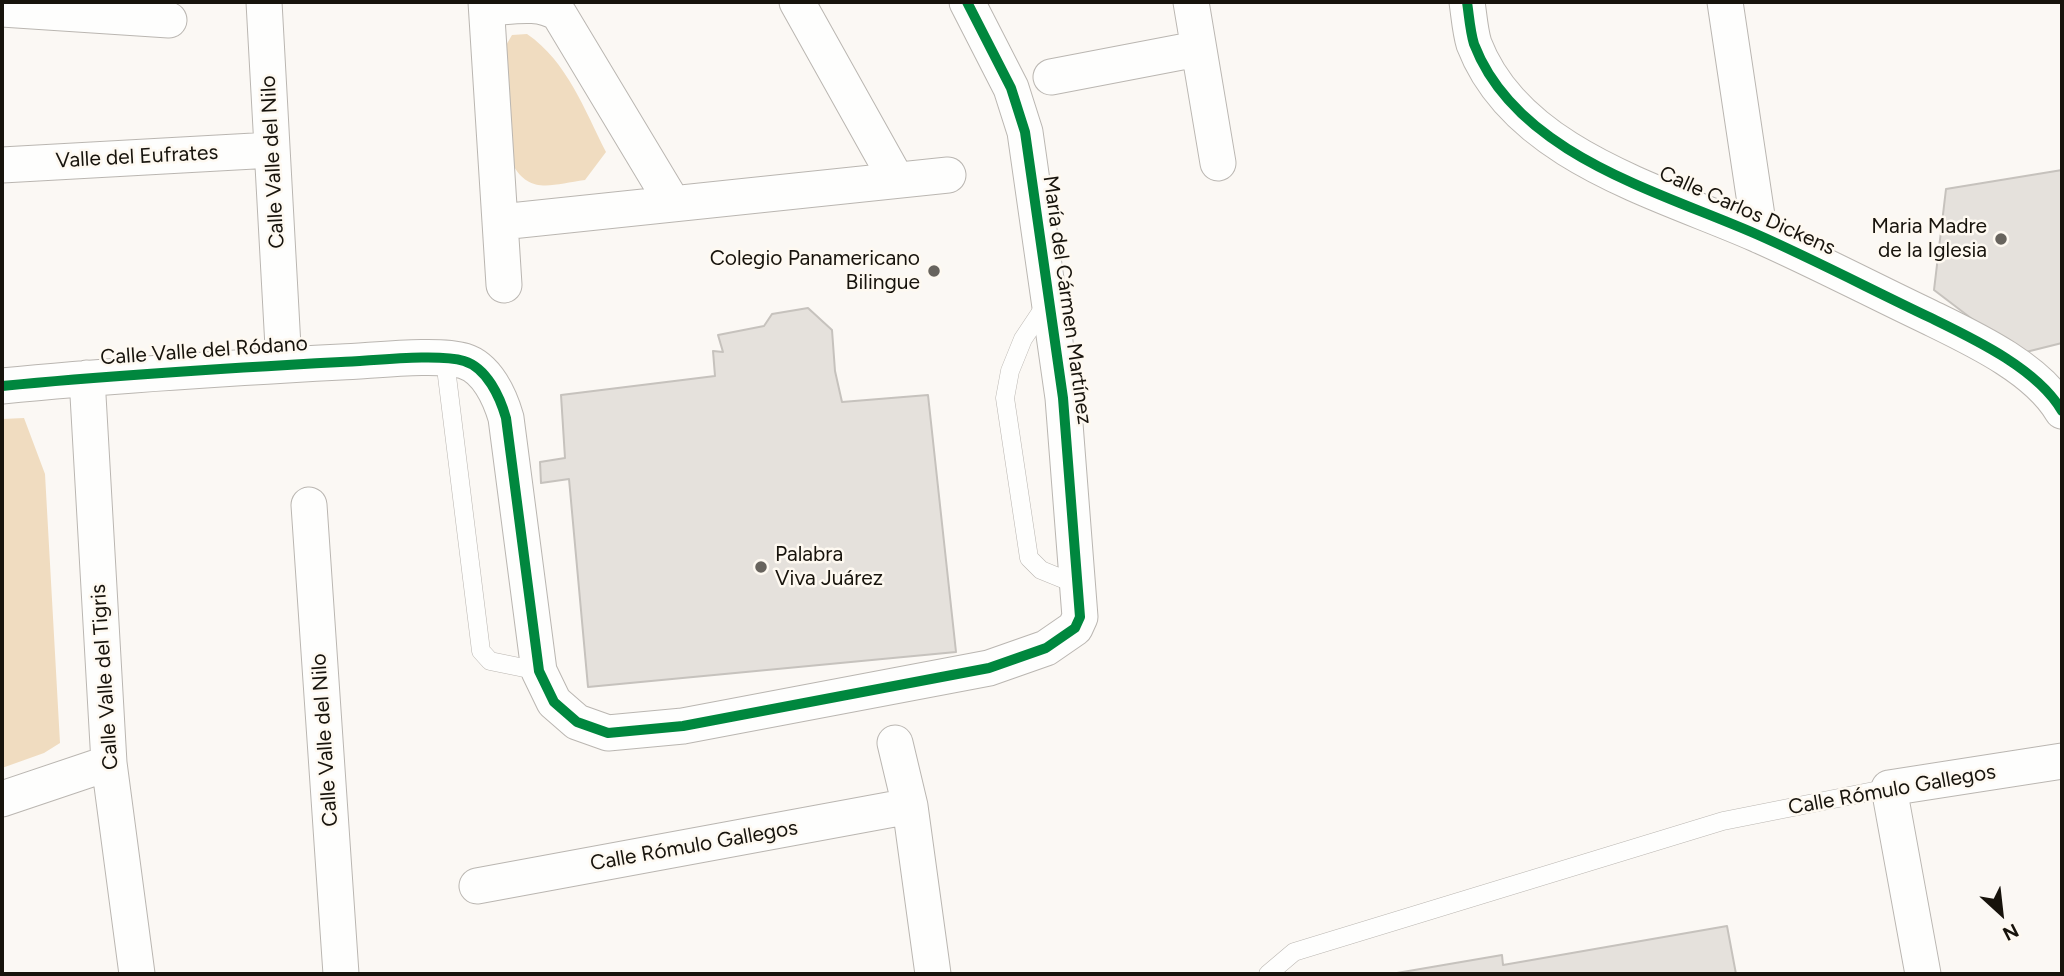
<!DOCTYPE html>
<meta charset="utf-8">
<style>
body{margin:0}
#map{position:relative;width:2064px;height:976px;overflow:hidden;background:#fbf8f4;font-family:Figtree,sans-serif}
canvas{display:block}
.frame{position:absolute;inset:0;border:4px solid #17130c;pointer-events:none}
.north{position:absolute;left:1966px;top:878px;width:70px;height:70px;-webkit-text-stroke:5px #fef9f1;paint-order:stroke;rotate:153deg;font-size:19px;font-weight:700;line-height:28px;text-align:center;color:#17130c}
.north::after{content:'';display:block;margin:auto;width:24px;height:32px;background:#17130c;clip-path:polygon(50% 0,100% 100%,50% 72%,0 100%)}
</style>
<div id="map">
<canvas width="2064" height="976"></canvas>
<div class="frame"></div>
<div class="north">N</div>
</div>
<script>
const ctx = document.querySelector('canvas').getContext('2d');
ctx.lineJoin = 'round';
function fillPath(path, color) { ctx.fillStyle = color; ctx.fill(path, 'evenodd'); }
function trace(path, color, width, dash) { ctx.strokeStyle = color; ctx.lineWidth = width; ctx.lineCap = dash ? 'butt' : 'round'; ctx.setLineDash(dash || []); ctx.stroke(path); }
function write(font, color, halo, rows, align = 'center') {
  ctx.font = font + ' Figtree,sans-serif'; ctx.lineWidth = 5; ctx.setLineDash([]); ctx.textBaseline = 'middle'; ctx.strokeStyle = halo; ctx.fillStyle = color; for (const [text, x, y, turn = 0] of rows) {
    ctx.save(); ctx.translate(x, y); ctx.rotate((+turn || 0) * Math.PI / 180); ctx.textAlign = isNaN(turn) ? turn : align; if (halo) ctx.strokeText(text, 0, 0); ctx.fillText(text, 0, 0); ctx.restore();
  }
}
fillPath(new Path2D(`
 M527 34C567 61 585 111 606 152L585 180C553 184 529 196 512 163L505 47 512 35Z
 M24 418 45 474 60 743 44 753 2 768V419Z`), '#f0dcc0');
const building = new Path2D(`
 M2062 170V343L2018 354 1934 290 1946 189Z
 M808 308 832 330 835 371 842 402 928 395 956 652 588 687 569 479 541 483 540 462 565 458 561 395 715 376 713 351 723 352 718 335 764 326 772 314Z
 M1727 926 1736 974H1391L1502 955 1503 965Z`);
fillPath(building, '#e5e1dc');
trace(building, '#c6c2bd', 2);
const service = new Path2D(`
 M1047 303 1023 339 1010 371 1005 398 1029 558 1041 570 1078 585
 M445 360 481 651 490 661 539 671
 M1268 974 1294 952 1723 821 1889 788`);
const minor = new Path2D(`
 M264 2 284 365
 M486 2 504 285
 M797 2 896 179
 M1191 2 1218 163
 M1467 2C1469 15 1470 31 1474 44 1516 154 1658 191 1756 234 1815 260 1872 290 1929 317 1972 338 2037 368 2062 411
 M1725 2 1760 236
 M487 8C511 7 539 0 559 14L672 202
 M2 9 169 20
 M1051 77 1197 49
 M2 165 272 150
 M501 222 948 175
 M87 378 109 763 137 974
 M2 386C115 375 228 368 341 362 371 361 438 353 464 361 487 368 500 397 506 418L539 671 554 702 577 722 608 733 683 726 989 668 1046 648 1075 628 1080 617 1063 398 1025 132 1011 88 967 2
 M309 505 341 974
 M895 743 910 806 933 974
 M2 799 109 763
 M477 886 910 806
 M1923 974 1889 788 2062 761`);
trace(service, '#bab6b1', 19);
trace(minor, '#bab6b1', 37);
trace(service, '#fefefd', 18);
trace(minor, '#fefefd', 35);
trace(new Path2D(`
 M1467 2C1469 15 1470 31 1474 44 1516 154 1658 191 1756 234 1815 260 1872 290 1929 317 1972 338 2037 368 2062 411
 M2 386C115 375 228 368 341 362 371 361 438 353 464 361 487 368 500 397 506 418L539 671 554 702 577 722 608 733 683 726 989 668 1046 648 1075 628 1080 617 1063 398 1025 132 1011 88 967 2`), '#00873e', 10);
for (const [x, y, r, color] of [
 [2001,239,7,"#67635d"],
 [934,271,7,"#67635d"],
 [761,567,7,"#67635d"]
]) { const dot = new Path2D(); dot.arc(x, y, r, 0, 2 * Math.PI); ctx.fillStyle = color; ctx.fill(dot); trace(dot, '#fef9f1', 2.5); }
write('21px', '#17130c', '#fef9f1', [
 ["Valle del Eufrates",137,157,-3],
 ["Calle Valle del Nilo",273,162,-93],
 ["Calle Carlos Dickens",1747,211,24],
 ["María del Cármen Martínez",1067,300,82],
 ["Calle Valle del Ródano",204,351,-4],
 ["Calle Valle del Tigris",105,677,-94],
 ["Calle Valle del Nilo",325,740,-94],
 ["Calle Rómulo Gallegos",1892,790,-10],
 ["Calle Rómulo Gallegos",694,846,-10]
]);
write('21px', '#17130c', '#fef9f1', [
 ["Maria Madre",1987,227],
 ["de la Iglesia",1987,251],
 ["Colegio Panamericano",920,259],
 ["Bilingue",920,283],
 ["Palabra",775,555,"left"],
 ["Viva Juárez",775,579,"left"]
], 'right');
</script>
